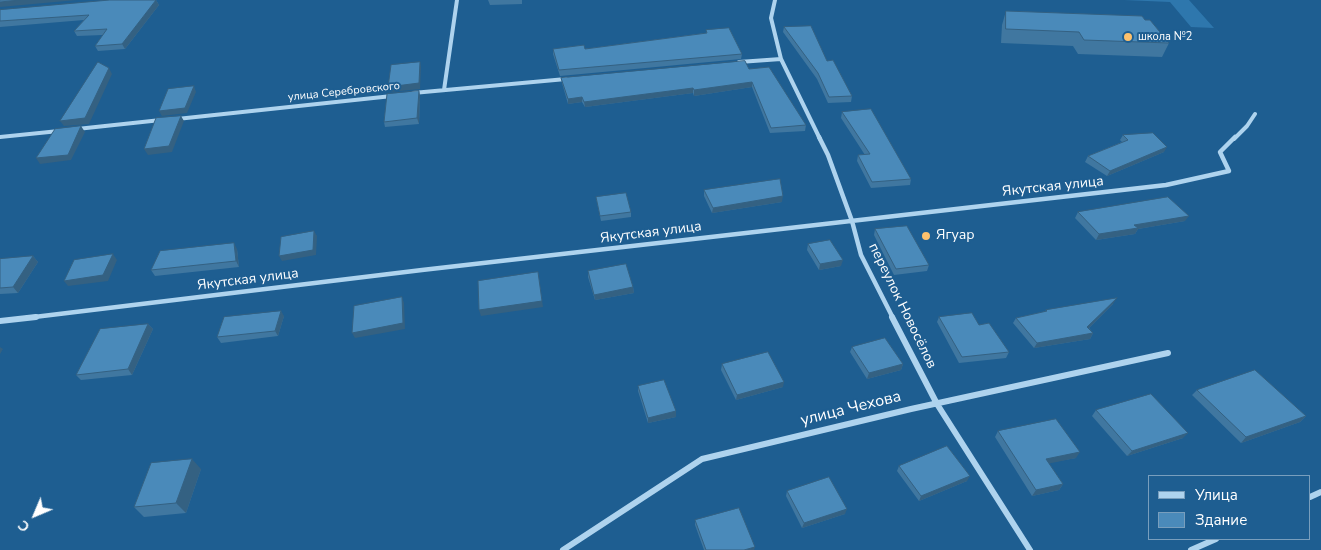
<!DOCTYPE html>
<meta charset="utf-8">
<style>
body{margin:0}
#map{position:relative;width:1321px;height:550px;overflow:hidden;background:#1e5e91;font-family:"Nunito Sans",sans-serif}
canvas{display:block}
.legend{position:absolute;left:1148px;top:475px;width:162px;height:65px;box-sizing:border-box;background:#1e5e91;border:1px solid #789ebd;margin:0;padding:6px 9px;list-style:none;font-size:15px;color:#fff}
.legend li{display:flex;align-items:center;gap:10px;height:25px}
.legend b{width:25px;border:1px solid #789ebd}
.north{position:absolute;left:10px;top:490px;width:50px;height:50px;-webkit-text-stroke:4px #1e5e91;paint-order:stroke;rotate:225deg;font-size:14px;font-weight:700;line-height:20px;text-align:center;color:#fff}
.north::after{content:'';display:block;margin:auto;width:18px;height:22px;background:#fff;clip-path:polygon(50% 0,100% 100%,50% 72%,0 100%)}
</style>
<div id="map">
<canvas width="1321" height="550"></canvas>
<ul class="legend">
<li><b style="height:6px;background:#aed3ee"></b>Улица</li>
<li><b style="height:14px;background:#4a8aba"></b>Здание</li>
</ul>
<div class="north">С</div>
</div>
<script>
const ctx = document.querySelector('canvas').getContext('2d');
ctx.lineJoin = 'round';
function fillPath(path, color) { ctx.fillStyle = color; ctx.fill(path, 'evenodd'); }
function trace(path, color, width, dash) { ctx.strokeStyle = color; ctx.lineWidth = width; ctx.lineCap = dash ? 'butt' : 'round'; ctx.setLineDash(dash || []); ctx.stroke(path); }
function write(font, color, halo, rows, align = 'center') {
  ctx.font = font + ' "Nunito Sans",sans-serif'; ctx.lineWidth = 4; ctx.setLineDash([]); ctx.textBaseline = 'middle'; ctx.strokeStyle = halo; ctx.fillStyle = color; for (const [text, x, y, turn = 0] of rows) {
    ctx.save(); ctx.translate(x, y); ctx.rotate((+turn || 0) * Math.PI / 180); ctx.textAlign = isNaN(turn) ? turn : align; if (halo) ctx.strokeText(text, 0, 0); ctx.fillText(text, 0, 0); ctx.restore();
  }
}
fillPath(new Path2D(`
 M1124 0H1189L1214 28 1191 27 1170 2Z`), '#2e77ad');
trace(new Path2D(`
 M775 0 771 18 781 59 820 139
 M739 62 781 59
 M444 90 457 0
 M413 93 566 79
 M177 119 392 96
 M77 129 161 120
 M0 137 59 131
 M1234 139 1247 126 1255 114`), '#aed3ee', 4);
trace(new Path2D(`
 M819 137 828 155 852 221 861 255 893 318
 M26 318 422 270 1166 185 1229 171 1220 152 1235 137`), '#aed3ee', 4.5);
trace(new Path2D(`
 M892 317 937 404 1030 550
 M0 321 36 317
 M1310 497 1321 492
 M563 550 702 459 911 409 1168 353
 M1191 550 1216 539`), '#aed3ee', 6);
fillPath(new Path2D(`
 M110 0H153V1L156 0 159 5 125 49 98 51 95 46 103 35 77 36 74 31 84 20 0 27V10Z
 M488 0H522V4L490 5Z
 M1006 11 1145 20 1169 43 1162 57 1078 54 1073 46 1001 43 1002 25Z
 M784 27 827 61 852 96 851 102 828 103 817 79 783 32Z
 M706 30 742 54 741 59 560 76 553 54V49H585L706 33Z
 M749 69 806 125 805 131 770 133 752 87 694 96 693 93 585 107 582 102 568 104 562 83 561 78Z
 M419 91 420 96 419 124 385 127 384 122Z
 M842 112 911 179 910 185 871 188 857 161 858 155H865L841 118Z
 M1123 135 1164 152 1107 176 1085 162 1088 156 1122 142 1120 140Z
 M704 190 782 202 712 213 704 196Z
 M596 197 631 212V217L601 221Z
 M1078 212 1185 221 1138 229 1135 234 1096 240 1075 218Z
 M875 229 929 265 927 271 894 275 874 235Z
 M808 244 841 266 819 270 807 250Z
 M237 249 239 267 155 276 151 270Z
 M33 256 38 262 18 293 0 294V259Z
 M588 271 633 287 634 293 595 300 588 277Z
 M1113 304 1089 328 1093 333 1090 339 1034 348 1013 323 1016 318 1045 312 1046 310Z
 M284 316 278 336 221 343 217 337Z
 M939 317 1009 352 1006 358 959 363 937 322Z
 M148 324 153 329 132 375 81 380 76 375Z
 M852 347 903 364 901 370 867 379 850 352Z
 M722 364 783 387 736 400 721 370Z
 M638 386 676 411V417L648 423 638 391Z
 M1197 390 1306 416 1300 422 1241 443 1192 395Z
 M1096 410 1183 438 1127 456 1092 416Z
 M998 431 1076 458 1048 463 1063 484 1059 490 1032 496 995 437Z
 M899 466 967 481 919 501 897 471Z
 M201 469 186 513 144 517 134 507Z
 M787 491 845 514 802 528 786 496Z
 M695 520 754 550H704L695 525Z`), '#4077a0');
fillPath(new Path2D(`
 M21 0H77L0 7V2Z
 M156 0 159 5 125 49 122 44Z
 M420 62 421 67 420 89 390 92 388 87Z
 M109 68 112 74 89 124 64 126 60 121Z
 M752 82V87L694 96V90Z
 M194 86 196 92 187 113 162 116 159 111Z
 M693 88V93L585 107 584 102Z
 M419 91 420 96 419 124 417 118Z
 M582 97V102L568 104V99Z
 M181 116 184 121 172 152 148 155 144 149Z
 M81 126 85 132 71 160 40 164 36 158Z
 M1167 147 1164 152 1107 176 1110 171Z
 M783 196 782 202 712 213 713 208Z
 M1189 216 1185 221 1138 229 1135 234 1096 240 1099 234 1134 225Z
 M314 231 317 236 316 255 282 261 279 256Z
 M234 243 237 249 239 267 236 261Z
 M113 254 117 260 108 281 68 286 64 281Z
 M33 256 38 262 18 293 13 287Z
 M843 260 841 266 819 270 820 264Z
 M538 272 543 307 481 316 479 310Z
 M633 287 634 293 595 300 594 295Z
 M402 297 404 303 405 329 355 338 352 333Z
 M1117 298 1113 304 1084 333 1087 327Z
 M281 311 284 316 278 336 275 331Z
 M148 324 153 329 132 375 128 369Z
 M1093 333 1090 339 1034 348 1037 343Z
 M0 347 3 349 0 354Z
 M903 364 901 370 867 379 869 373Z
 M784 382 783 387 736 400 737 395Z
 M676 411V417L648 423V418Z
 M1306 416 1300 422 1241 443 1246 437Z
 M1188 433 1183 438 1127 456 1132 451Z
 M1080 452 1076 458 1042 465 1046 459Z
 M192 459 201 469 186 513 176 503Z
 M970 476 967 481 919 501 921 496Z
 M1063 484 1059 490 1032 496 1036 490Z
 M847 509 845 514 802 528 804 523Z
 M755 547 754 550H744Z`), '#346182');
const building = new Path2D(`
 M0 0H21L0 2Z
 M110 0H156L122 44 95 46 107 29 74 31 89 15 0 21V10Z
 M1006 11 1142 16 1145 20H1150L1169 43 1084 40 1079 32 1006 29Z
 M811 26 827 61 833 60 852 96 829 97 818 73 784 27Z
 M729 28 742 54 559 70 553 49 584 45 585 49 707 33 706 30Z
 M745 61 749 69 769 67 806 125 771 128 752 82 694 90 693 88 584 102 582 97 568 99 561 78Z
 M98 62 109 68 85 118 60 121Z
 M420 62 419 83 388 87 391 65Z
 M194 86 185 108 159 111 168 89Z
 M419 91 417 118 384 122 387 94Z
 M871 109 911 179 872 182 858 155 870 154 842 112Z
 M181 116 169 146 144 149 156 118Z
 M81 126 68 155 36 158 55 129Z
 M1153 133 1167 147 1110 171 1088 156 1128 140 1123 135Z
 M780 179 783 196 713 208 704 190Z
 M626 193 631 212 600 216 596 197Z
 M1168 197 1189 216 1134 225 1138 228 1099 234 1078 212Z
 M907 226 929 265 896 269 875 229Z
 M314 231 313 250 279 256 281 237Z
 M830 240 843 260 820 264 808 244Z
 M234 243 236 261 151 270 160 251Z
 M113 254 103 275 64 281 74 260Z
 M33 256 13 287 0 288V259Z
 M626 264 633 287 594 295 588 271Z
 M538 272 542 301 479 310 478 281Z
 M402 297 403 323 352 333 354 306Z
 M1117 298 1087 327 1093 333 1037 343 1016 318 1047 311 1046 310Z
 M281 311 275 331 217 337 224 317Z
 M972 313 979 325 989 323 1009 352 962 357 939 317Z
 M148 324 128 369 76 375 100 329Z
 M885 338 903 364 869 373 852 347Z
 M768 352 784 382 737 395 722 364Z
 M1255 370 1306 416 1246 437 1197 390Z
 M664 380 676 411 648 418 638 386Z
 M1151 394 1188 433 1132 451 1096 410Z
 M1056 419 1080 452 1046 459 1063 484 1036 490 998 431Z
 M947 446 970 476 921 496 899 466Z
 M192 459 176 503 134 507 151 463Z
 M829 477 847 509 804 523 787 491Z
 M739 508 755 547 744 550H706L695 520Z`);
fillPath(building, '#4a8aba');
trace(building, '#346182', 1);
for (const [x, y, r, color] of [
 [1128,37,5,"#fdc16d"],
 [926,236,5,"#fdc16d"]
]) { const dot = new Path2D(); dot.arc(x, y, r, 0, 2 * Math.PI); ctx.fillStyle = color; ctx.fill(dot); trace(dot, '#1e5e91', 2); }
write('11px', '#fff', '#1e5e91', [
 ["школа №2",1138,37]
], 'left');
write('11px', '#fff', '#1e5e91', [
 ["улица Серебровского",344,92,-6]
]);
write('14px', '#fff', '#1e5e91', [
 ["Якутская улица",1053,187,-6],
 ["Якутская улица",651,233,-7],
 ["Якутская улица",248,280,-7],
 ["переулок Новосёлов",902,306,64]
]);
write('14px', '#fff', '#1e5e91', [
 ["Ягуар",936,236]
], 'left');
write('16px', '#fff', '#1e5e91', [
 ["улица Чехова",851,409,-14]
]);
</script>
